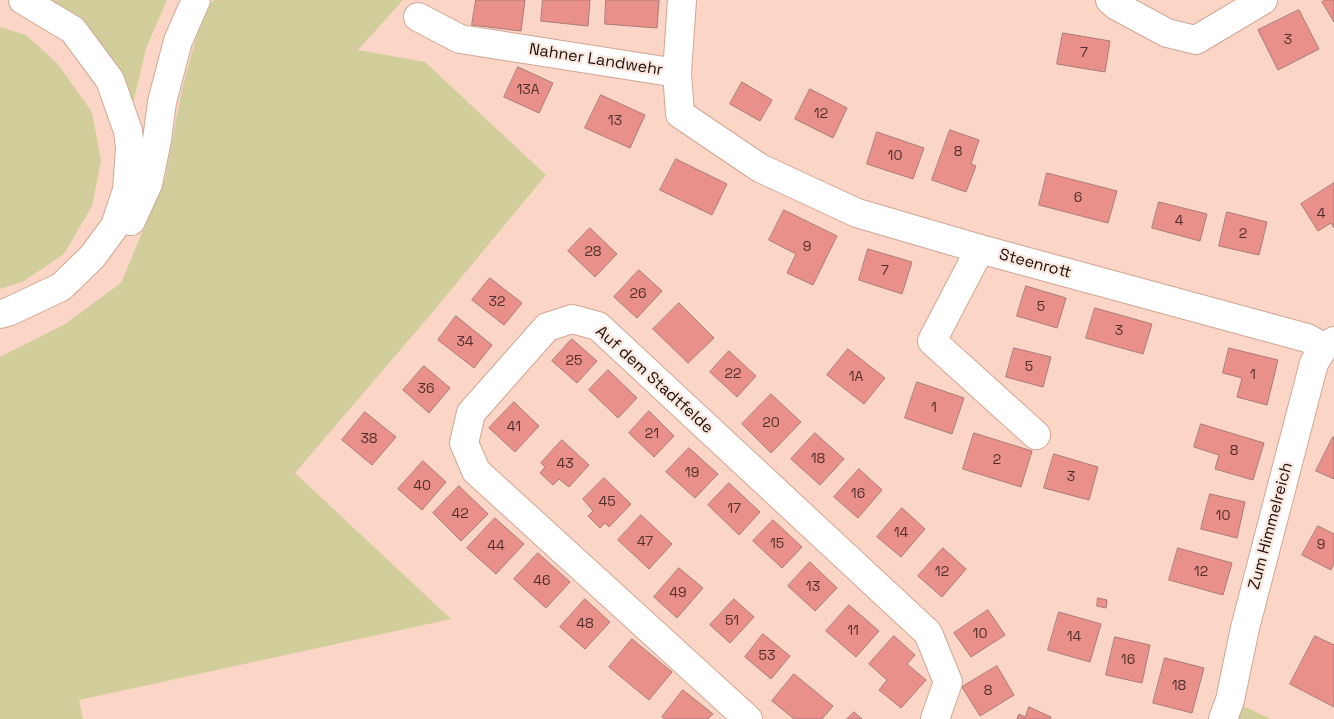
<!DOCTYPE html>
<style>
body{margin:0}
canvas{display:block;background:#fbd5c6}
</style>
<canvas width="1334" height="719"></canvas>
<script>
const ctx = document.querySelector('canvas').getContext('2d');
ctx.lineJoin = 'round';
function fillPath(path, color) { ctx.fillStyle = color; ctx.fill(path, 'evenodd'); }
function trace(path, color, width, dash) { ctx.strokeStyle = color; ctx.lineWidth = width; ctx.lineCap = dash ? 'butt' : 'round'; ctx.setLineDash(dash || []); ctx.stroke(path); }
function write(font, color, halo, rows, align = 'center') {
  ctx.font = font + ' "Space Grotesk",sans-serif'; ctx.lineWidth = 4.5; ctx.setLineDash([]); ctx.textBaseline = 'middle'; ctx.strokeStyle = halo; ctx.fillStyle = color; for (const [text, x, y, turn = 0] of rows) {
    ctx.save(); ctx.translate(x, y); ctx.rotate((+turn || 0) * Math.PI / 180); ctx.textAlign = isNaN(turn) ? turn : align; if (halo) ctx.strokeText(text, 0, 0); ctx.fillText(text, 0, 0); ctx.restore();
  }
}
fillPath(new Path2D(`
 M45 0H167L146 48 132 108Z
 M214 0H403L358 50 425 62 546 175 431 314 295 473 451 619 79 700 83 719H0V357L65 324 121 283 165 178 182 89 204 9Z
 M0 27 26 35 57 63 92 112 101 161 92 206 64 254 24 281 0 289Z
 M1230 700 1271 719H1223Z`), '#d2ce9b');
const building = new Path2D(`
 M476 0H525L521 31 472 25Z
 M543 0H590L588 26 541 21Z
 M606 0H659L657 28 605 24Z
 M1326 0H1334V22L1322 2Z
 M1299 10 1319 49 1278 70 1258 30Z
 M1063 33 1110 41 1105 72 1057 64Z
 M518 67 553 83 539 113 504 97Z
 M742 82 772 100 760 121 730 104Z
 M810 89 847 108 833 138 795 119Z
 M601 95 645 115 630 148 585 128Z
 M950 130 979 140 971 164 976 166 966 192 932 180Z
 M877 132 924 148 913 179 867 164Z
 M676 159 727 184 712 215 660 190Z
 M1047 173 1117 191 1108 223 1039 205Z
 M1334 183V228L1331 223 1318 231 1301 204Z
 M1159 202 1207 214 1200 241 1152 228Z
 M784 210 837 236 813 285 787 273 796 254 769 240Z
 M1227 212 1267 222 1259 255 1219 246Z
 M590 228 617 254 595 277 568 251Z
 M868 249 912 262 902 294 859 280Z
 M639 270 662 291 637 318 614 297Z
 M490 278 522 303 504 325 472 300Z
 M1026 286 1066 298 1057 328 1017 316Z
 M679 303 714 338 688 363 653 329Z
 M1095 308 1152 324 1143 354 1086 338Z
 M456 316 492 345 474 368 438 340Z
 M572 339 597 361 577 383 552 361Z
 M1014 348 1051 357 1043 387 1006 377Z
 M1229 348 1278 360 1267 405 1237 397 1242 378 1223 373Z
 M848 349 885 378 864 404 827 375Z
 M729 351 756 376 737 397 710 372Z
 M424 366 450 388 429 413 403 390Z
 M608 370 637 398 618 418 589 390Z
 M917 382 964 398 952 434 905 418Z
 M771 394 801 422 771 453 742 424Z
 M514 402 539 426 515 452 489 428Z
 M649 411 674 436 654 457 629 433Z
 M365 412 396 437 372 465 342 440Z
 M1201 424 1264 443 1253 480 1215 469 1219 455 1194 447Z
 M815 433 844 459 820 485 791 459Z
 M974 433 1032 451 1021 487 963 469Z
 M1333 437 1334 438V479L1316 471Z
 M562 440 589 465 569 487 559 479 553 485 540 473 545 467 541 463Z
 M689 448 718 474 695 498 666 472Z
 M1054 454 1098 467 1089 500 1044 488Z
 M423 461 446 482 422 510 398 489Z
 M859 469 882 490 858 518 834 497Z
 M604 478 631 504 609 527 605 523 600 528 588 516 593 511 583 499Z
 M729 483 760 512 739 535 708 505Z
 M459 486 488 514 461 541 433 513Z
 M1210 494 1245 502 1237 538 1201 529Z
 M902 508 925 529 901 557 877 537Z
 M641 515 672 544 649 569 618 540Z
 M495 518 524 544 496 574 467 548Z
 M773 520 802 547 782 568 753 541Z
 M1318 526 1334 534V563L1331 570 1302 555Z
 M943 548 966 569 942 597 918 576Z
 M1178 548 1232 563 1223 595 1169 580Z
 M538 553 570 582 546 608 514 579Z
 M810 562 837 588 815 611 788 586Z
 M679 568 703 588 677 618 654 597Z
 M1098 598 1107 600 1106 608 1097 606Z
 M585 599 610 622 585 649 560 627Z
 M734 599 754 617 730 643 710 625Z
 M849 605 879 631 856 657 826 631Z
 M988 610 1005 635 971 657 954 633Z
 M1059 612 1101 624 1090 662 1048 650Z
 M763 634 790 656 771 679 745 657Z
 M894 636 915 655 907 664 926 680 901 708 879 690 887 680 869 664Z
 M1315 636 1334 645V707L1290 684Z
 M1115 637 1150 645 1142 683 1106 675Z
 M632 639 672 672 649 700 609 667Z
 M1165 658 1204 668 1192 713 1153 703Z
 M997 666 1014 695 980 716 962 687Z
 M794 674 833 706 822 719H794L772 701Z
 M683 690 713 714 708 719H665L662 717Z
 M1029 707 1051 717 1050 719H1017L1019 714 1025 717Z
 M854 712 862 719H847Z`);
fillPath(building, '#ea908b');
trace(building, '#a97b77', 1);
const minor = new Path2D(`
 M682 0 677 73 680 114 760 168 857 213 980 249 1307 338 1324 347
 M1110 0 1117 6 1167 33 1196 40 1263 0
 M418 17 460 39 677 73
 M980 249 932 341 1036 435
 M748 719 476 471 464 443 471 413 547 327 572 319 598 326 928 633 948 682 935 719
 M1223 719 1230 700 1245 628 1314 363 1324 347 1334 341`);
const highway = new Path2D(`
 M131 221 148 184 157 140 162 102 178 41 196 0
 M0 314 8 312 61 287 92 257 115 226 127 190 130 148 128 131 110 80 73 30 23 0`);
trace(minor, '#d2a694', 30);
trace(highway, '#d2a694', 30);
trace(minor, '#fff', 28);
trace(highway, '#fff', 28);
write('14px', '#512f2a', null, [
 ["3",1288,40],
 ["7",1084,53],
 ["13A",528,90],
 ["12",821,114],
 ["13",615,121],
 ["8",958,152],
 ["10",895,156],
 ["6",1078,198],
 ["4",1321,214],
 ["4",1179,221],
 ["2",1243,234],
 ["9",807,247],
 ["28",593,252],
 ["7",885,271],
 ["26",638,294],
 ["32",497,302],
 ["5",1041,307],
 ["3",1119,331],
 ["34",465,342],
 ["25",574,361],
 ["5",1029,367],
 ["22",733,374],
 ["1",1253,375],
 ["1A",856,377],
 ["36",426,389],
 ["1",934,408],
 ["20",771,423],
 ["41",514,427],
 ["21",652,434],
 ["38",369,439],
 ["8",1234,451],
 ["18",818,459],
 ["2",997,460],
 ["43",565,464],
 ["19",692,473],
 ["3",1071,477],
 ["40",422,486],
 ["16",858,494],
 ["45",607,502],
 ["17",734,509],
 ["42",460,514],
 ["10",1223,516],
 ["14",901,533],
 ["47",645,542],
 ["15",777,544],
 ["9",1321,545],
 ["44",496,546],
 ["12",942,572],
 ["12",1201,572],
 ["46",542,581],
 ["13",813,587],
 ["49",678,593],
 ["51",732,621],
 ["48",585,624],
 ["11",853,631],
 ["10",980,634],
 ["14",1074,637],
 ["53",767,656],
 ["16",1128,660],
 ["18",1179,686],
 ["8",988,691]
]);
write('16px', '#1e0f09', '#fae7df', [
 ["Nahner Landwehr",596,60,9],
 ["Steenrott",1035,264,15],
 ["Auf dem Stadtfelde",654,380,42],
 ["Zum Himmelreich",1271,526,-75]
]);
</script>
